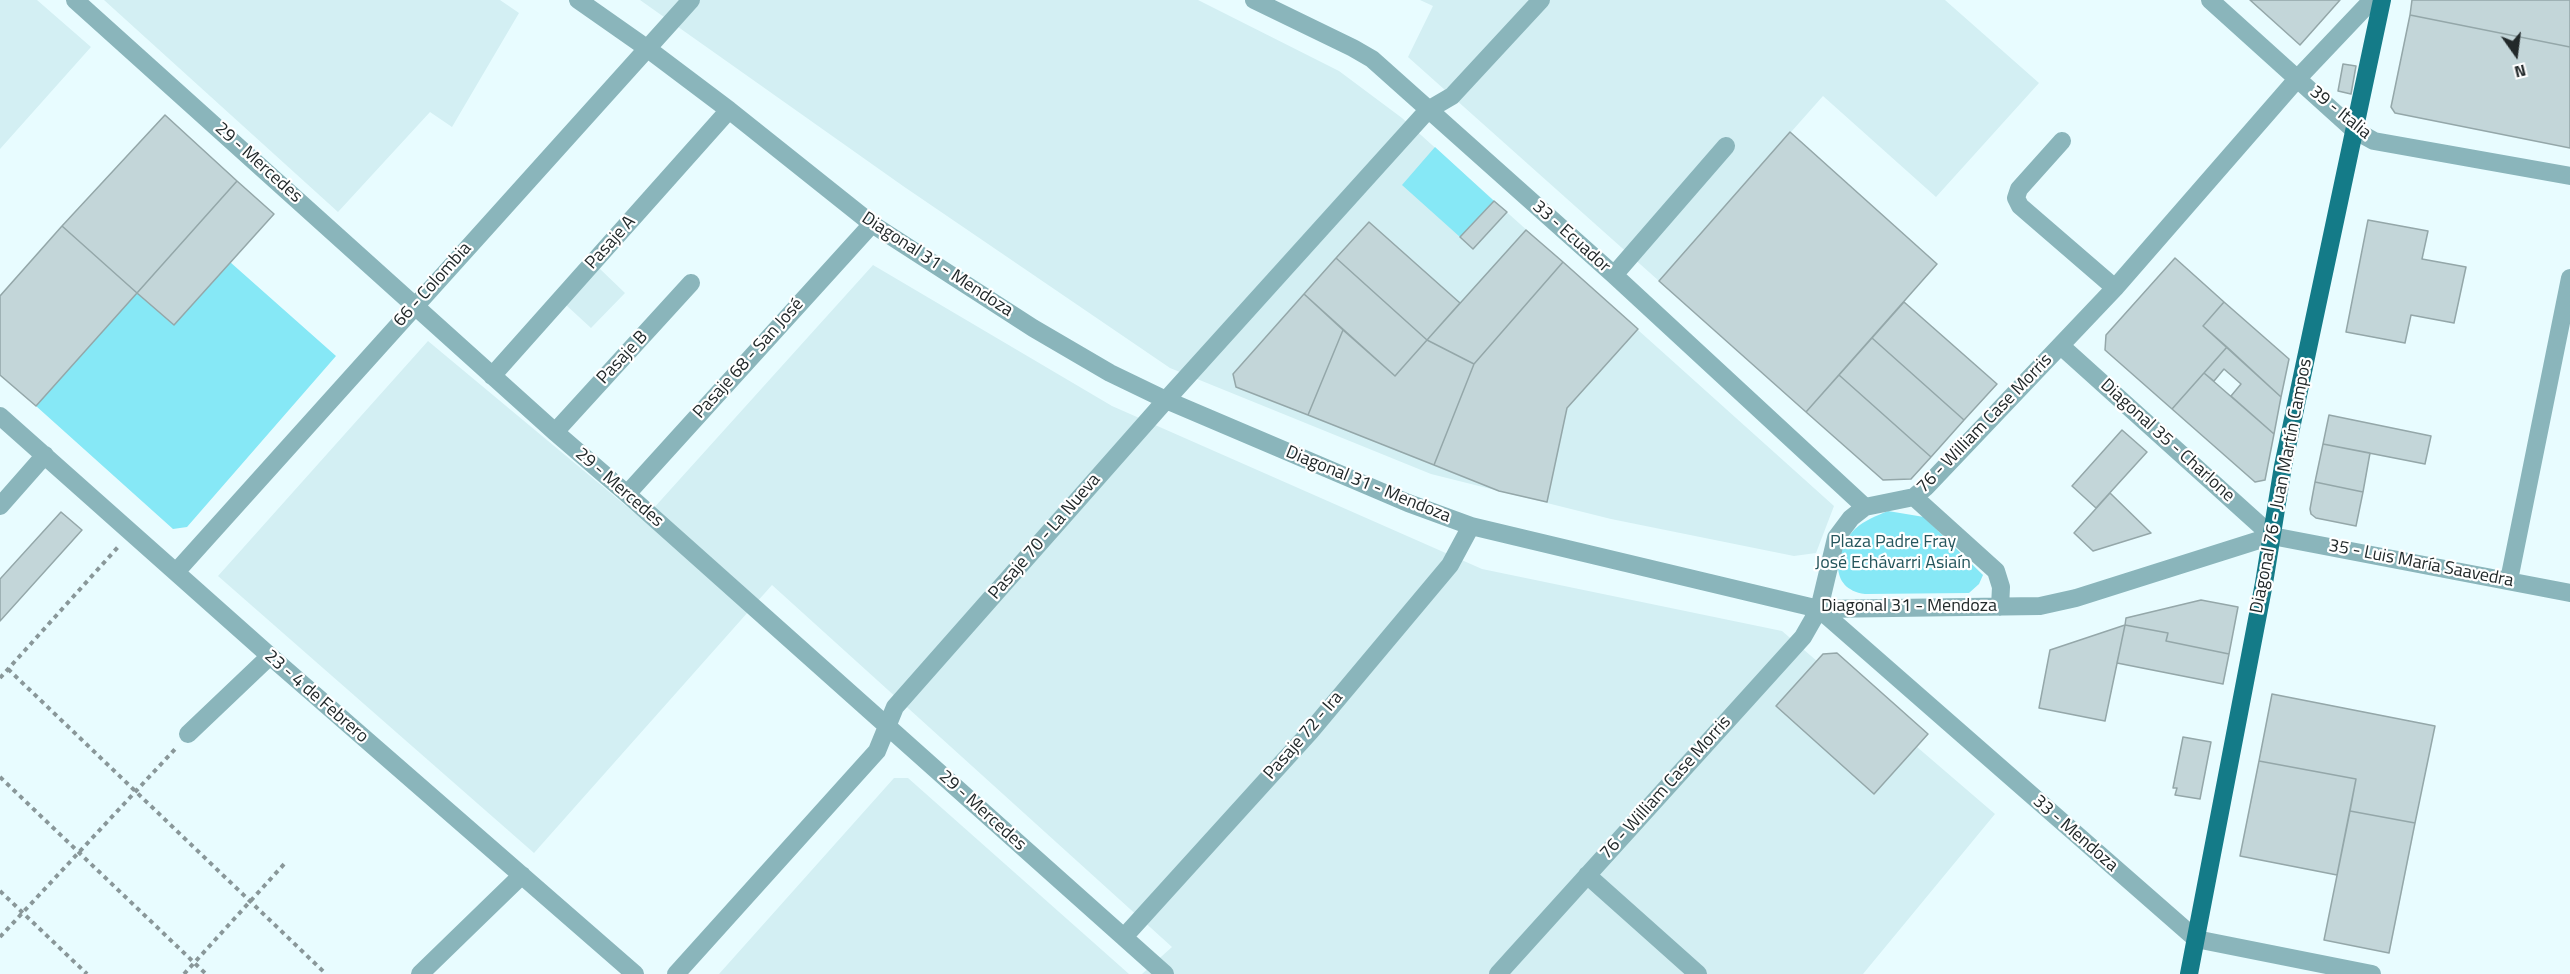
<!DOCTYPE html>
<meta charset="utf-8">
<style>
body{margin:0}
#map{position:relative;width:2570px;height:974px;overflow:hidden;background:#e8fcff;font-family:"Titillium Web",sans-serif}
canvas{display:block}
.north{position:absolute;left:2486px;top:24px;width:60px;height:60px;-webkit-text-stroke:4px #fff;paint-order:stroke;rotate:166deg;font-size:16px;font-weight:700;line-height:24px;text-align:center;color:#22292a}
.north::after{content:'';display:block;margin:auto;width:21px;height:27px;background:#22292a;clip-path:polygon(50% 0,100% 100%,50% 72%,0 100%)}
</style>
<div id="map">
<canvas width="2570" height="974"></canvas>
<div class="north">N</div>
</div>
<script>
const ctx = document.querySelector('canvas').getContext('2d');
ctx.lineJoin = 'round';
function fillPath(path, color) { ctx.fillStyle = color; ctx.fill(path, 'evenodd'); }
function trace(path, color, width, dash) { ctx.strokeStyle = color; ctx.lineWidth = width; ctx.lineCap = dash ? 'butt' : 'round'; ctx.setLineDash(dash || []); ctx.stroke(path); }
function write(font, color, halo, rows, align = 'center') {
  ctx.font = font + ' "Titillium Web",sans-serif'; ctx.lineWidth = 4.5; ctx.setLineDash([]); ctx.textBaseline = 'middle'; ctx.strokeStyle = halo; ctx.fillStyle = color; for (const [text, x, y, turn = 0] of rows) {
    ctx.save(); ctx.translate(x, y); ctx.rotate((+turn || 0) * Math.PI / 180); ctx.textAlign = isNaN(turn) ? turn : align; if (halo) ctx.strokeText(text, 0, 0); ctx.fillText(text, 0, 0); ctx.restore();
  }
}
fillPath(new Path2D(`
 M0 0H37L91 47 0 149Z
 M104 0H500L519 13 452 127 430 112 338 212Z
 M640 0H1198L1339 71 1402 118 1834 506 1816 553 1794 556 1611 519 1431 474 1170 368 903 186Z
 M1420 0H1945L2039 83 1936 197 1823 96 1659 281 1408 57 1433 6Z
 M873 265 1112 406 1482 569 1782 631 1995 814 1863 974H1142L1172 947 772 585 534 853 218 576 428 341 643 520Z
 M599 268 625 293 591 328 566 305Z
 M894 778H908L1129 974H719Z`), '#d3eff3');
fillPath(new Path2D(`
 M1435 147 1494 201 1460 237 1402 185Z
 M230 262 336 356 187 527 173 529 36 406 137 293 174 325Z
 M1888 511 1924 517 1983 575 1979 584 1969 593 1865 594C1828 589 1834 550 1855 529 1865 520 1876 516 1888 511Z`), '#86e8f6');
const building = new Path2D(`
 M2250 0H2340L2300 45Z
 M2412 0H2570V47L2410 15Z
 M2410 15 2570 47V148L2395 113 2391 107Z
 M2343 64 2356 66 2351 94 2338 91Z
 M165 115 237 181 137 293 62 226Z
 M1790 132 1937 264 1806 412 1659 281Z
 M237 181 274 214 174 325 137 293Z
 M1494 201 1507 212 1473 249 1460 237Z
 M2368 220 2428 231 2422 259 2466 267 2454 323 2411 315 2405 343 2346 332Z
 M1369 222 1460 303 1427 340 1336 258Z
 M62 226 137 293 36 406 0 375V296Z
 M1526 230 1563 262 1474 364 1427 340Z
 M1336 258 1427 340 1395 376 1304 294Z
 M2175 258 2224 302 2203 326 2227 347 2172 409 2105 350 2106 335Z
 M1563 262 1638 329 1567 408 1547 502 1499 491 1434 465 1474 364Z
 M1304 294 1343 330 1308 415 1236 387 1233 374Z
 M1904 302 1997 384 1964 420 1872 338Z
 M2224 302 2289 359 2281 397 2203 326Z
 M1343 330 1395 376 1427 340 1474 364 1434 465 1308 415Z
 M1872 338 1964 420 1931 457 1839 375Z
 M2227 347 2281 397 2274 434 2231 396 2241 384 2224 369 2214 381 2204 373Z
 M2204 373 2274 434 2265 480 2255 482 2172 409Z
 M1839 375 1931 457 1911 479 1883 480 1806 412Z
 M2329 415 2431 436 2425 464 2323 444Z
 M2122 430 2147 452 2096 508 2072 486Z
 M2323 444 2370 453 2363 492 2315 482Z
 M2315 482 2363 492 2356 526 2316 518 2311 514 2310 509Z
 M2110 493 2151 533 2093 551 2074 533Z
 M61 512 82 530 0 621V579Z
 M2201 600 2238 607 2229 654 2166 641 2168 633 2125 625 2126 618Z
 M2125 625 2168 633 2166 641 2229 654 2223 684 2117 663Z
 M2125 625 2105 721 2039 708 2050 650Z
 M1837 653 1928 734 1874 794 1776 706 1823 654Z
 M2272 694 2435 726 2415 823 2350 811 2356 779 2259 761Z
 M2183 737 2211 742 2200 799 2175 795 2177 788H2173Z
 M2259 761 2356 779 2337 875 2240 856Z
 M2350 811 2415 823 2389 953 2324 940Z`);
fillPath(building, '#c3d6d9');
trace(building, '#94a7a9', 1.5);
trace(new Path2D(`
 M8 669 326 974
 M0 678 118 547
 M0 777 206 974
 M0 891 87 974
 M0 937 177 747
 M184 974 286 862`), '#899799', 4, [4.5, 4.5]);
trace(new Path2D(`
 M75 0 555 432 627 494 1165 974
 M578 0 648 49 729 110 872 224 1033 328 1110 373 1166 400 1408 503 1471 526 1819 609 2040 606 2076 598 2272 536 2570 593
 M1254 0 1353 48 1372 59 1614 275 1865 507
 M2210 0 2354 130 2374 141 2570 176
 M2062 141 2019 189 2016 198 2020 206 2115 288
 M1614 275 1726 146
 M2061 346 2272 536
 M492 376 729 110
 M0 416 270 656 635 974
 M555 432 691 283
 M627 494 872 224
 M1914 497 1996 571 2001 587 2000 607
 M0 506 45 455
 M176 572 691 0
 M2509 580 2570 278
 M1819 609 2196 939 2372 974
 M188 734 270 656
 M1587 875 1698 974
 M1124 937 1310 732 1450 565 1471 526
 M420 974 522 875
 M676 974 877 751 895 707 1166 400 1428 110 1452 96 1541 0
 M1498 974 1803 637 1819 609 1836 538 1851 518 1865 507 1914 497 1926 487 2115 288 2298 78 2372 0`), '#8ab5bb', 18);
trace(new Path2D(`
 M2189 974 2264 583 2283 466 2382 0`), '#147b88', 18);
write('18px', '#22292a', '#fff', [
 ["39 - Italia",2340,113,39],
 ["29 - Mercedes",258,163,42],
 ["33 - Ecuador",1571,237,42],
 ["Pasaje A",611,243,-48],
 ["Diagonal 31 - Mendoza",937,265,33],
 ["66 - Colombia",433,285,-48],
 ["Pasaje B",623,358,-47],
 ["Pasaje 68 - San José",749,359,-48],
 ["76 - William Case Morris",1985,424,-46],
 ["Diagonal 35 - Charlone",2167,441,42],
 ["Diagonal 31 - Mendoza",1368,485,22],
 ["Diagonal 76 - Juan Martín Campos",2282,486,-79],
 ["29 - Mercedes",619,488,41],
 ["Pasaje 70 - La Nueva",1045,537,-49],
 ["35 - Luis María Saavedra",2421,564,11],
 ["Diagonal 31 - Mendoza",1909,607],
 ["23 - 4 de Febrero",316,697,41],
 ["Pasaje 72 - Ira",1304,736,-49],
 ["76 - William Case Morris",1666,788,-48],
 ["29 - Mercedes",982,811,42],
 ["33 - Mendoza",2075,834,41]
]);
write('18px', '#24555c', '#fff', [
 ["Plaza Padre Fray",1893,543],
 ["José Echávarri Asiaín",1893,564]
]);
</script>
